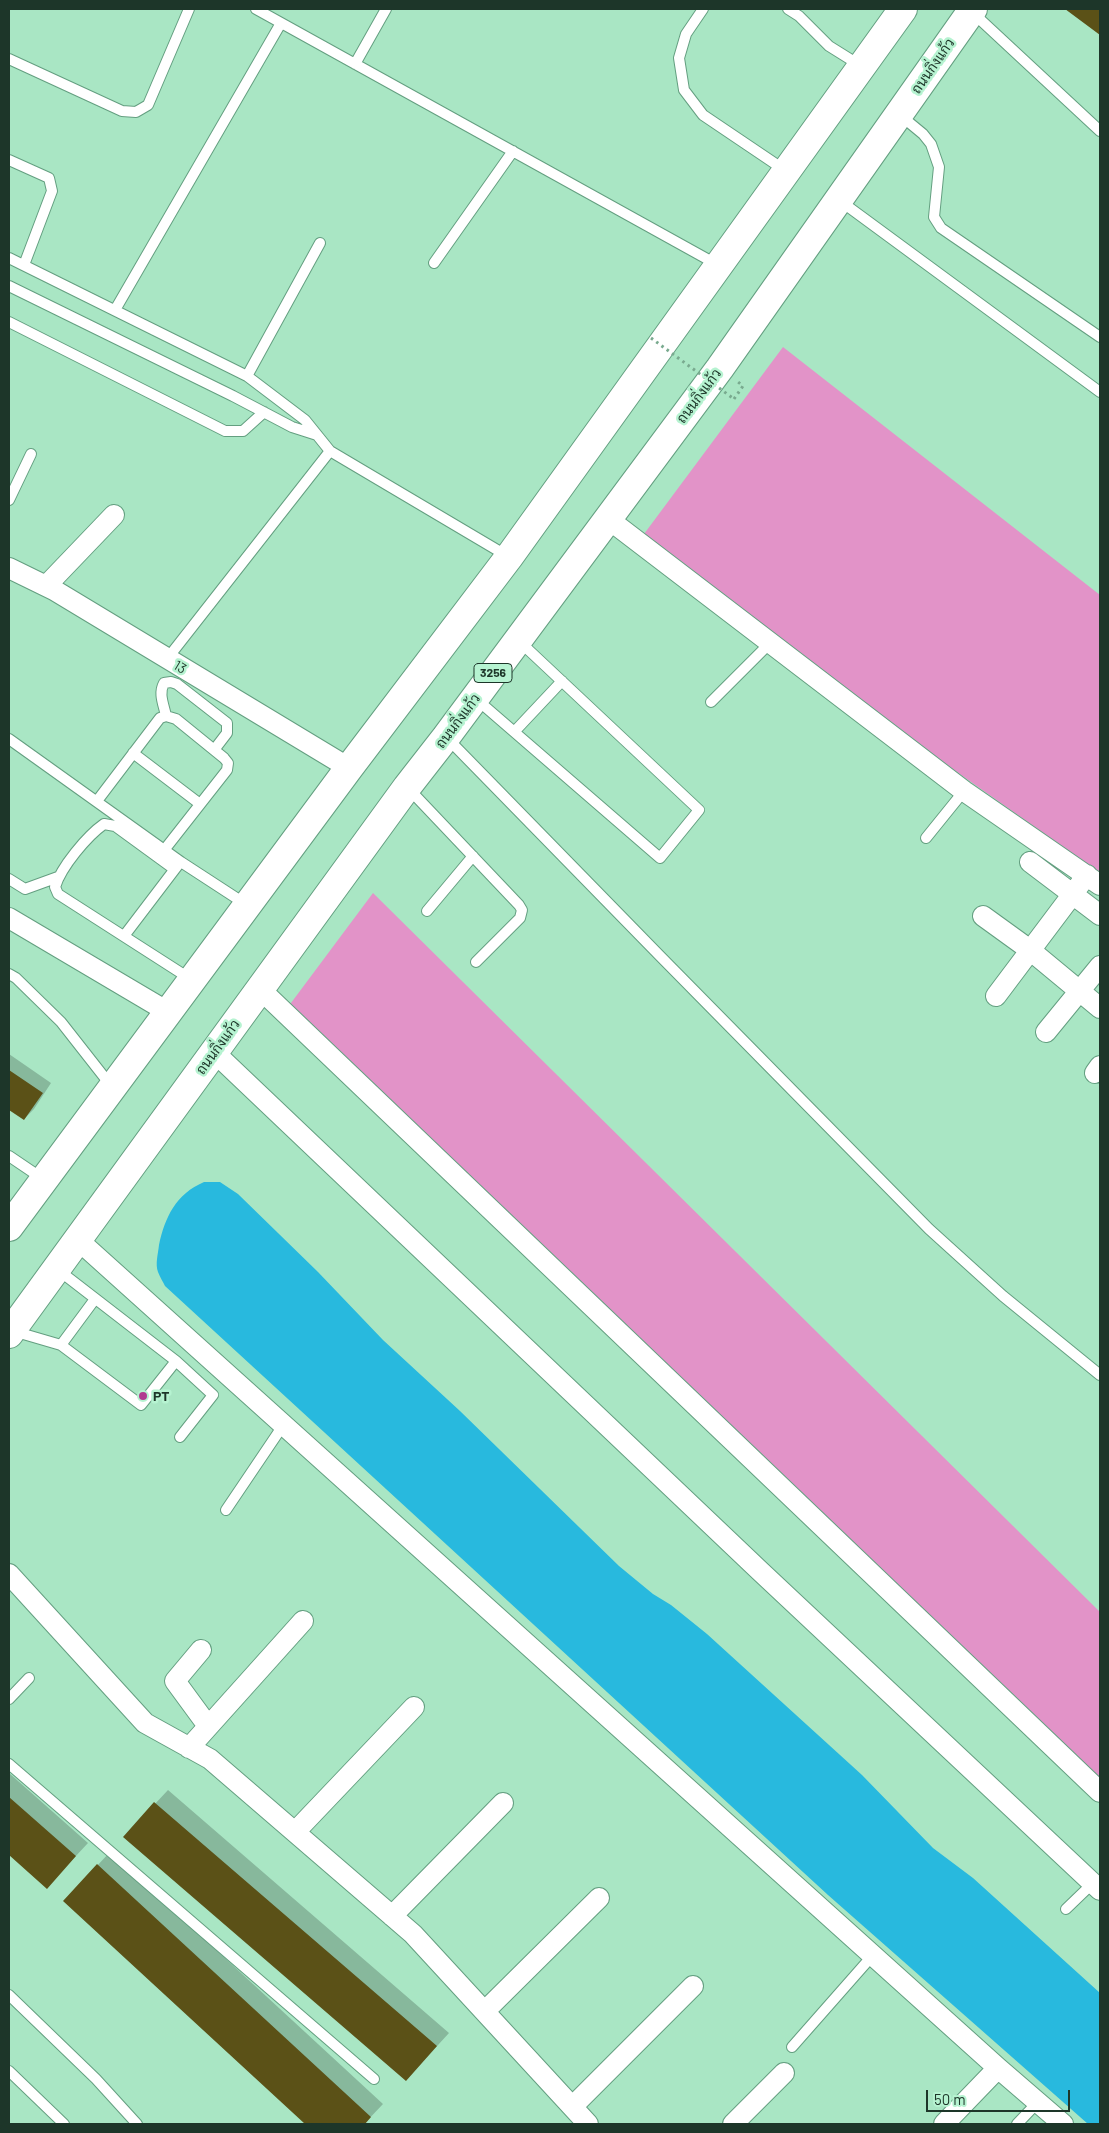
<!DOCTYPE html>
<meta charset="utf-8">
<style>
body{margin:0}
#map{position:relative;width:1109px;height:2133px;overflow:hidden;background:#a9e6c4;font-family:Barlow,sans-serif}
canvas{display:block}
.frame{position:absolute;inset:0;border:10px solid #1d3629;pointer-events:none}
.scale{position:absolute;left:926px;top:2090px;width:144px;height:22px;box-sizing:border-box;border:2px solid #1d3629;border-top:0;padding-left:6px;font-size:15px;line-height:18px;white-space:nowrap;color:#1d3629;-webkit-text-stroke:4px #b6f3d1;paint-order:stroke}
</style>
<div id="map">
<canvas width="1109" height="2133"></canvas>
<div class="frame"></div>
<div class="scale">50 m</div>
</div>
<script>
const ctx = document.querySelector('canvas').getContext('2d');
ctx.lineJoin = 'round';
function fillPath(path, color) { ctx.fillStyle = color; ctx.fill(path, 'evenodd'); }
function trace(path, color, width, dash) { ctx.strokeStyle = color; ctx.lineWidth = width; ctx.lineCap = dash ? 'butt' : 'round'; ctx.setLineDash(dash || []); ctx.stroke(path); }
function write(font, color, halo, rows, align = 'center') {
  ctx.font = font + ' Barlow,Sarabun,sans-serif'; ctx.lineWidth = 5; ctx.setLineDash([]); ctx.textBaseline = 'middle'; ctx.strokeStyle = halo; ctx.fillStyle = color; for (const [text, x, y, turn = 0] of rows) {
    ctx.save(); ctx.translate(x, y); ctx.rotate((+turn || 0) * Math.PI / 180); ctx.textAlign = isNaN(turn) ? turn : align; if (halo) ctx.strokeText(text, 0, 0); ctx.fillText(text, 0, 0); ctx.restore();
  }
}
fillPath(new Path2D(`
 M783 347 1100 595V873L954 770 644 534Z
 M373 893 1100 1612V1784L288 1007Z`), '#e293c8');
fillPath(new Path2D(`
 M204 1182H220L238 1194 318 1272 383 1340 460 1411 619 1566 653 1594 671 1605 707 1634 862 1775 933 1848 973 1878 1100 1993V2124H1088L828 1895 165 1286C163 1282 160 1277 158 1272 155 1264 158 1254 159 1245 165 1217 176 1194 204 1182Z`), '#28b9de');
fillPath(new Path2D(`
 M1067 9H1100V33Z
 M9 1054 51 1083 34 1109 24 1119 9 1108Z
 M9 1773 88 1843 47 1887 9 1854Z
 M168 1790 449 2033 406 2080 125 1836Z
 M110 1852 383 2104 364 2124H306L64 1901Z`), '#0003');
fillPath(new Path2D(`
 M1065 9H1100V35Z
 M9 1070 43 1093 24 1120 9 1110Z
 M9 1797 76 1856 47 1889 9 1855Z
 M154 1802 437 2046 406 2081 123 1837Z
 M97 1864 371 2117 365 2124H305L63 1901Z`), '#5b5117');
const service = new Path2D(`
 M256 9 718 265
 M703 9 686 34 679 58 684 90 703 115 786 171
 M788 9 799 16 829 46 861 66
 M972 12 1100 131
 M9 59 122 111 136 112 148 105 189 9
 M355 64 386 9
 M900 115 923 134 931 144 939 167 934 217 941 228 1100 337
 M9 160 49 178 52 191 24 265
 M839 200 1100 392
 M9 258 247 376 305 420 330 451 509 557
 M434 263 513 151
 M9 286 233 396 292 427 317 435
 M115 310 281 23
 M9 322 225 431H243L264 412
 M247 376 320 243
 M9 500 31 454
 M167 659 330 451
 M475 698 660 858 699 810 519 641
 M711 702 770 643
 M166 716C164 705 158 694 164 683L171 682 177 684 227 723V733L214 750
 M515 731 562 681
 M447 738 661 957 929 1229 1003 1296 1100 1375
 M9 739 181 862 247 905
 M133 753 200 804
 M408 788 519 905 522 910 520 918 476 962
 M97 801 160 718 166 716 176 719 224 758 228 763 227 770 165 849
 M926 838 964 791
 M174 869 115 826 104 824C87 836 61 867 55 887L58 894 192 980
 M9 879 25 889 58 877
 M427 911 473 856
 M124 936 178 865
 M9 974 16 978 61 1022 112 1087
 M9 1156 43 1179
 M13 1331 61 1345 141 1405 176 1361 57 1269
 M61 1345 95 1299
 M176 1361 213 1395 180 1437
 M226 1510 284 1424
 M9 1699 29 1678
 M9 1764 374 2079
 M1066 1909 1093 1883
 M9 1995 96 2079 137 2124
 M792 2047 873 1955
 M9 2071 64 2124
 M1017 2124 1038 2102`);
const minor = new Path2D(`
 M607 518 964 791 1100 885
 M9 568 54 590 349 768
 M46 586 114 515
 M1030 862 1100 915
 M983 916 1030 950 1100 1008
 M9 918 168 1012
 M260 989 1100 1792
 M996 996 1087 875
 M1046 1032 1100 966
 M214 1052 760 1571 1100 1890
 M1095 1073 1100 1066
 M77 1239 998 2068 1063 2124
 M9 1574 145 1723 210 1759 413 1934 588 2124
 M201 1650 175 1681 208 1726
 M189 1748 303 1621
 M295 1832 414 1707
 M392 1916 503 1803
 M485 2011 599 1898
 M573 2106 693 1986
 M733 2124 784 2073
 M944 2124 998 2068`);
const primary = new Path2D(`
 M9 1227 349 768 509 557 903 9
 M9 1334 407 787 446 737 720 368 973 9`);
trace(service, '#649f80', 12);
trace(minor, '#649f80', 22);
trace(primary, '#649f80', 30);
trace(new Path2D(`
 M734 399 743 386 738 382`), '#79aa8f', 3, [2.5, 4]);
trace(service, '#fff', 10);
trace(minor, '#fff', 20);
trace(primary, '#fff', 28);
trace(new Path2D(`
 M651 338 734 399`), '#79aa8f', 3, [2.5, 4]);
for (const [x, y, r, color] of [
 [143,1396,5,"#b13b91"]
]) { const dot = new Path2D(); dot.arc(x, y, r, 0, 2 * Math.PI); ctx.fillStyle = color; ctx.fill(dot); trace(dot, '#b6f3d1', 2); }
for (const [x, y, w] of [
 [493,673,38]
]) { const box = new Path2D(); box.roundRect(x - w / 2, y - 9.5, w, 19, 4); ctx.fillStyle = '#b6f3d1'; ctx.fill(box); trace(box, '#1d3629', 1); }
write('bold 12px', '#1d3629', null, [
 ["3256",493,673]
]);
write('14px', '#1d3629', '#b6f3d1', [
 ["ถนนกิ่งแก้ว",933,66,-55],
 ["ถนนกิ่งแก้ว",699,396,-53],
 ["13",180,667,31],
 ["ถนนกิ่งแก้ว",458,721,-53],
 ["ถนนกิ่งแก้ว",218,1047,-54]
]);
write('bold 14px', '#1d3629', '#b6f3d1', [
 ["PT",153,1396]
], 'left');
</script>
